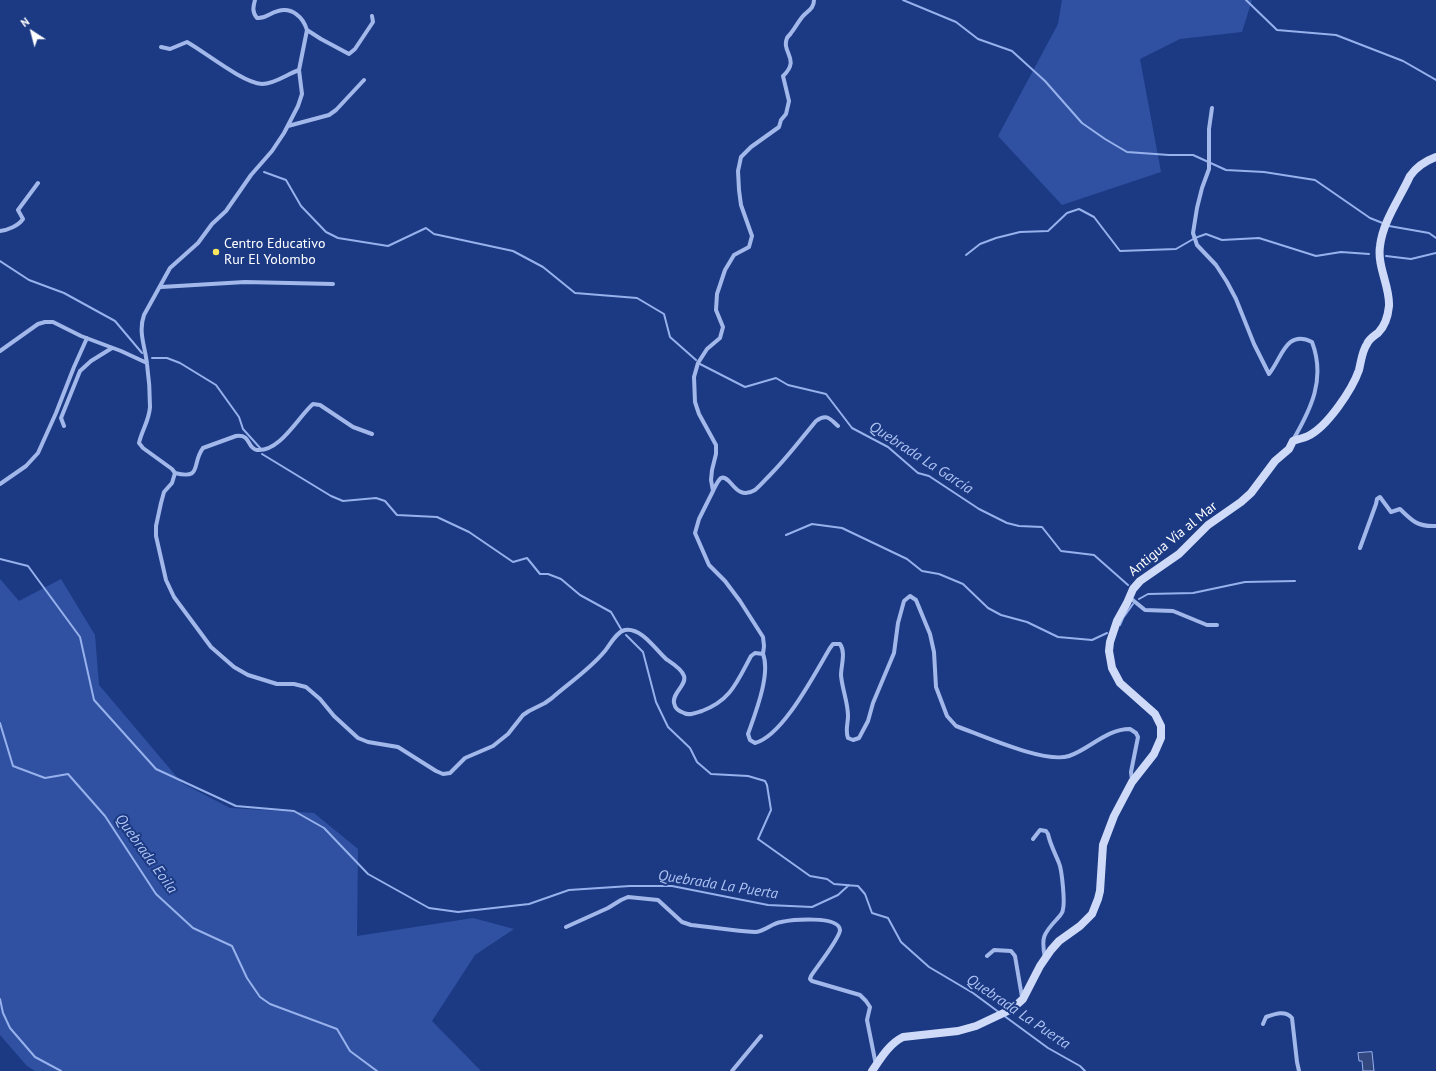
<!DOCTYPE html>
<meta charset="utf-8">
<style>
body{margin:0}
#map{position:relative;width:1436px;height:1071px;overflow:hidden;background:#1c3a84;font-family:"PT Sans",sans-serif}
canvas{display:block}
.north{position:absolute;left:12px;top:12px;width:40px;height:40px;-webkit-text-stroke:3px #1c3a84;paint-order:stroke;rotate:324deg;font-size:11px;font-weight:700;line-height:16px;text-align:center;color:#fff}
.north::after{content:'';display:block;margin:auto;width:14px;height:18px;background:#fff;clip-path:polygon(50% 0,100% 100%,50% 72%,0 100%)}
</style>
<div id="map">
<canvas width="1436" height="1071"></canvas>
<div class="north">N</div>
</div>
<script>
const ctx = document.querySelector('canvas').getContext('2d');
ctx.lineJoin = 'round';
function fillPath(path, color) { ctx.fillStyle = color; ctx.fill(path, 'evenodd'); }
function trace(path, color, width, dash) { ctx.strokeStyle = color; ctx.lineWidth = width; ctx.lineCap = dash ? 'butt' : 'round'; ctx.setLineDash(dash || []); ctx.stroke(path); }
function write(font, color, halo, rows, align = 'center') {
  ctx.font = font + ' "PT Sans",sans-serif'; ctx.lineWidth = 4; ctx.setLineDash([]); ctx.textBaseline = 'middle'; ctx.strokeStyle = halo; ctx.fillStyle = color; for (const [text, x, y, turn = 0] of rows) {
    ctx.save(); ctx.translate(x, y); ctx.rotate((+turn || 0) * Math.PI / 180); ctx.textAlign = isNaN(turn) ? turn : align; if (halo) ctx.strokeText(text, 0, 0); ctx.fillText(text, 0, 0); ctx.restore();
  }
}
fillPath(new Path2D(`
 M1062 0H1252L1242 32 1180 39 1140 59 1161 172 1062 205 998 136 1058 24Z
 M0 579 19 601 61 579 95 635 99 685 182 783 230 808 314 813 358 849 357 936 473 918 514 929 475 955 432 1021 481 1071H35L27 1066 0 1035Z`), '#3051a2');
const water = new Path2D(`
 M1372 1052 1374 1071H1363L1362 1061H1359L1358 1053Z`);
fillPath(water, '#32487f');
trace(water, '#96b1ec', 1);
trace(new Path2D(`
 M903 0 956 22 978 39 1012 51 1045 81 1082 123 1105 139 1127 152 1169 155H1193L1226 170 1264 172 1315 180 1370 218 1385 224
 M1246 0 1277 30 1336 35 1403 61 1436 80
 M264 172 286 180 301 206 326 232 338 238 388 246 426 228 434 234 513 251 543 267 575 293 637 298 664 314 670 337 696 360
 M1389 226 1429 233 1436 238
 M966 255 980 244 996 238 1020 232 1048 231 1067 213 1079 209 1094 217 1120 251 1176 249 1195 238 1206 234 1222 240 1259 238 1316 256 1341 252 1369 254
 M1386 256 1411 259 1436 253
 M0 261 29 280 64 293 115 321 142 353
 M152 358H167L180 363 216 385 239 417 243 429 261 449
 M700 364 745 387 776 378 788 385 826 394 852 428 888 447 918 473 929 476 979 509 1007 523 1019 526 1042 527 1061 551 1094 555 1128 585
 M262 454 331 496 343 501 376 498 385 501 397 515 437 517 469 532 513 562 527 558 540 574H548L561 579 580 595 611 612 621 629
 M786 535 812 524 842 528 907 559 922 571 939 574 963 584 988 608 1001 615 1027 622 1058 637 1092 640 1107 633
 M0 559 28 566 80 637 94 700 156 769 236 806 294 811 324 828 368 874 429 908 458 912 529 904 569 890 630 886H672L768 905 812 907 838 895 849 885
 M1139 599 1148 594 1193 593 1245 582 1295 581
 M1120 625 1123 618 1133 604
 M626 635 643 652 656 702 668 727 690 748 697 762 711 774 748 776 765 781 767 785 771 810 758 839 810 876 827 879 834 884 858 886 865 894 872 913 888 918 901 942 929 967 973 993 1000 1013
 M0 723 13 766 45 778 68 774 105 816 156 894 193 928 232 946 247 978 260 997 270 1004 337 1029 350 1051 377 1071
 M0 999 3 1013 10 1028 35 1057 61 1071
 M1003 1015 1048 1048 1080 1066 1085 1071`), '#96b1ec', 2);
trace(new Path2D(`
 M255 0C253 7 252 12 257 18 266 19 269 13 278 11 292 7 303 17 307 30L299 70 302 94 298 106 284 133 272 151 251 175 226 211 212 224 198 243 170 268 144 315C138 332 145 346 147 364 149 378 150 393 150 407 149 421 142 430 139 443L143 448 172 469 175 473 172 483 164 492 161 503 156 526V536L166 580 174 597 211 647 234 667 248 675 277 684H294L306 687 320 699 334 716 358 738 368 742 398 747 436 771 443 774 450 773 465 758 493 746 508 734 523 715 529 711 545 703 552 698C569 683 590 669 604 652 610 645 616 632 625 630 641 627 656 650 666 659 672 663 682 669 684 676 687 685 672 693 674 703 675 709 679 711 684 713 689 716 696 713 702 711 731 700 737 682 751 656L755 653 763 654C771 674 755 714 748 734L750 740 755 743C783 736 815 673 830 648L833 644H840C846 652 841 666 841 675 842 689 848 702 848 716 848 724 845 730 848 738L853 740 859 738 868 721 873 703 894 653 898 623 904 601 910 596 916 600 930 634 934 652 936 687 947 716 956 726C981 735 1045 764 1069 756 1090 749 1106 729 1130 729L1136 733 1138 737 1131 772 1132 780
 M307 30 321 39 349 54 355 49 373 22 372 16
 M161 47 170 49 187 42C205 52 243 83 262 84 275 84 287 74 299 70
 M1212 108 1209 129V169L1202 188 1197 208 1193 233 1197 245 1216 265 1227 282 1236 299 1254 344 1269 374C1282 358 1286 329 1312 342 1326 379 1311 409 1293 440
 M288 126 329 115 336 110 364 80
 M0 231C8 230 18 226 23 219L18 210 38 183
 M161 287 245 282 333 284
 M0 351 38 324 45 322H53L81 336 121 351 147 363
 M64 426 61 418 80 371 91 361 112 348
 M175 473C203 480 191 464 203 448L236 436C252 434 246 448 257 450 280 452 298 417 313 404L320 405 353 427 372 434
 M0 484 26 466 38 453 56 413 74 367 87 338
 M713 491C715 487 718 480 721 478 731 474 735 502 755 490 760 486 765 480 770 475 787 458 801 439 816 421 827 413 830 419 838 426
 M1360 548 1376 504 1377 499 1380 497 1391 512 1400 509C1412 521 1418 527 1436 526
 M1129 597 1145 610 1173 611 1207 625H1217
 M763 654 764 646 763 637 740 601 725 581 709 565 695 533 699 519 713 491 711 480 712 470 716 454V445L699 414 695 402 694 377 698 363 707 349 720 338 723 327 716 310 717 294 725 270 734 255 749 247 752 236 741 205 739 190 738 171 741 157 751 147 779 127 781 120 786 114 789 101 783 76C801 59 781 53 787 38 788 36 790 35 791 33 796 27 799 20 804 15 809 10 814 8 814 0
 M1033 839 1040 830 1046 831 1048 834C1050 844 1055 853 1059 863 1062 870 1065 902 1063 909 1063 913 1059 917 1057 919 1043 934 1041 938 1045 958
 M566 927 608 908 621 900 628 897 658 900 682 922 691 925C712 927 734 931 755 932 764 932 772 923 781 922 791 920 839 915 840 930 840 938 816 968 811 976L810 979 812 981 860 995 866 1001 870 1007 867 1020 876 1065
 M987 956 994 950 1011 951 1015 956 1022 997
 M1263 1024 1266 1017C1275 1014 1285 1010 1292 1018L1297 1062 1299 1071
 M732 1071 761 1036`), '#a3b8ea', 4);
trace(new Path2D(`
 M872 1071C881 1058 889 1044 903 1037L958 1031 976 1026 1012 1009 1023 999 1040 966 1051 950 1059 941 1080 926 1092 914 1098 899 1100 891 1103 845 1114 816 1132 782 1154 754 1161 738V726L1155 714 1120 683 1112 668 1109 651 1110 642 1117 621 1127 603 1133 589 1140 581 1179 554 1208 525 1241 502 1251 493 1275 461 1289 449 1293 441C1298 439 1304 438 1308 436 1327 427 1352 390 1359 370 1361 362 1362 351 1367 344 1369 339 1374 336 1378 333 1385 326 1388 316 1389 306 1390 286 1377 267 1380 246 1383 221 1400 198 1410 176 1417 166 1425 161 1436 157`), '#cedaf8', 8);
for (const [x, y, r, color] of [
 [216,252,4,"#fbe660"]
]) { const dot = new Path2D(); dot.arc(x, y, r, 0, 2 * Math.PI); ctx.fillStyle = color; ctx.fill(dot); trace(dot, '#1c3a84', 1.5); }
write('14px', '#fff', '#1c3a84', [
 ["Centro Educativo",224,244],
 ["Rur El Yolombo",224,260]
], 'left');
write('14px', '#fff', '#1c3a84', [
 ["Antigua Vía al Mar",1173,539,-39]
]);
write('italic 15px', '#aec3f2', '#1c3a84', [
 ["Quebrada La García",921,458,33],
 ["Quebrada Eoila",146,854,54],
 ["Quebrada La Puerta",718,885,9],
 ["Quebrada La Puerta",1018,1012,34]
]);
</script>
